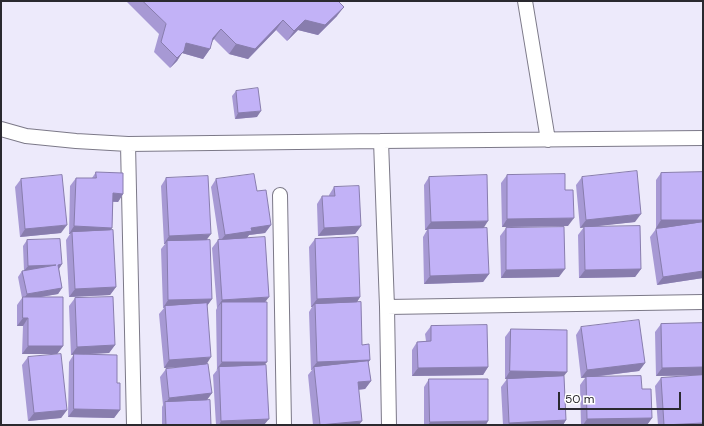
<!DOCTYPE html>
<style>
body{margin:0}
#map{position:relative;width:704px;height:426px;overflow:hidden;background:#edeafb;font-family:"DM Sans",sans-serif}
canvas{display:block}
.frame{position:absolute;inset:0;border:2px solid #2a292f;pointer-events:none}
.scale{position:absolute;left:558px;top:392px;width:123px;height:18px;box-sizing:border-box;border:2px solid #2a292f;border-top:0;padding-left:5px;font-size:12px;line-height:14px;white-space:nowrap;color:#2a292f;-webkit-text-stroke:3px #fff;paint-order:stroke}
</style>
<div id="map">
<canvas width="704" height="426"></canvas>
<div class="frame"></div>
<div class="scale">50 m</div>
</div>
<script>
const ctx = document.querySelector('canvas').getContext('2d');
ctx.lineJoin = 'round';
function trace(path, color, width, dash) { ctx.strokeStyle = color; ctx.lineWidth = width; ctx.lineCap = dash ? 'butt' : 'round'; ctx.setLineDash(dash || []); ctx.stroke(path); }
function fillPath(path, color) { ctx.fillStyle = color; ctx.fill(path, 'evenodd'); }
const street = new Path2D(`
 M525 1 548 140
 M1 129 26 136 76 141 128 144 381 141 703 138
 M381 141 387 307 389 425
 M128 144 134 425
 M280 195 284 425
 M387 307 703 302`);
trace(street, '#7c7988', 16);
trace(street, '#fff', 14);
fillPath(new Path2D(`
 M126 1H338L337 16 318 35 298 30 287 41 276 30 248 59 229 54 214 39 212 42 210 49 203 59 182 53 177 61 170 68 154 52 159 34Z
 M236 91 257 117 235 119 232 96Z
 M96 172 123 194 118 202H113L112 228 110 230 116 287 110 295 69 297 66 240 70 234H69L70 186 76 178H92Z
 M703 172V278L657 285 650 237 656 229 662 228H656V180L661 173Z
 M507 175 565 190 568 226 502 227 501 183Z
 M429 177 483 228 489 274 483 282 424 284 423 237 427 230H425L424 185Z
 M582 177 635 222 585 227 641 269 635 277 579 278 578 235 584 227 580 228 576 185Z
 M166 178 207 240 212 299 207 306 206 364 212 393 207 400 211 425H162V407L163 405 160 377 166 369 192 366 164 368 159 314 164 308H163L161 249 165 244H164L161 186Z
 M21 179 61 233 20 237 15 187Z
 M216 179 257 191 271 225 265 233 249 235 247 238 265 302 264 425H216L213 375 217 370 216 310 217 308 212 248 218 240H219L211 187Z
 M334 187 361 226 355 234 318 236 317 204 322 196H329V195Z
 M506 228 559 277 501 278 500 236Z
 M315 239 360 297 357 302 362 345 370 360 368 362 371 381 365 389 358 390 359 425H313L308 375 312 370H311L309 312 312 307H311L309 247Z
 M27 240 62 264 59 269 62 288 58 294 40 297 63 346 57 354H22L23 326H17V305L22 298 18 277 22 271H24L23 246Z
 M75 298 115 345 109 353 84 354 117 383 120 410 114 418 68 417 69 362 74 354 71 355 69 306Z
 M703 323V425H658L655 386 661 378 700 375 656 376 655 332 661 324Z
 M431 326 488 367 483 375 412 376V350L417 342 426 341 425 334Z
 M581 327 645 363 639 371 593 377 642 389 652 418 647 425H581L580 385 585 378H581L576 335Z
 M511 329 564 377 566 420 563 425H503L501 387 507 379H505V337Z
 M28 357 67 410 61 418 28 421 22 365Z
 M429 379 486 425H424V387Z`), '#a799d4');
fillPath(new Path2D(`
 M344 7 337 16 318 35 298 30 287 41 294 31 305 20Z
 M283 20 276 30 248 59 229 54 236 44Z
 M221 29 214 39 206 48 213 38Z
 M186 43 210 49 203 59 182 53 177 61 170 68 177 58Z
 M261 111 257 117 235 119 238 113Z
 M113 193 123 194 118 202 108 201Z
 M641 214 635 222 580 228 586 220Z
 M574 218 568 226 502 227 507 219Z
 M661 220H703V228H656Z
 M488 221 483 229H428L427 230H425L431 222Z
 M67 225 61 233 20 237 25 229Z
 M271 225 265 233 249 235 246 239 219 243 225 235 251 228Z
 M74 226 112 228 107 235 72 232 70 234H69Z
 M361 226 355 234 318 236 324 228Z
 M211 234 205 242 167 241 165 244H164L169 236Z
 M62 264 58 270V265Z
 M56 265 24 271 28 266Z
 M565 269 559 277 501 278 506 270Z
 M641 269 635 277 579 278 585 270Z
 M703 271V278L657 285 663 277Z
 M489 274 483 282 424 284 430 276Z
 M116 287 110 295 69 297 75 289Z
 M62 288 58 294 23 300 27 294Z
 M269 297 263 305 222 302 217 308 222 300Z
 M360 297 355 305 315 304 312 307H311L317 299Z
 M212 299 206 307 165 306 163 308 168 300Z
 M23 318H28L23 326H17Z
 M115 345 109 353 71 355 77 347Z
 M28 346H63L57 354H22Z
 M211 357 206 365 164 368 169 360Z
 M370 360 364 368 314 367 311 370 317 362Z
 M222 362H267L261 369 219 367 216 370Z
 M645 363 639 371 581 378 587 370Z
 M488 367 483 375 412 376 418 368Z
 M703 367V375L656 376 662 368Z
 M510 371 567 372 561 380 505 379Z
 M371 381 365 389 352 390 358 382Z
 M212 393 206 401 166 403 169 398Z
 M74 409 120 410 114 418 68 417Z
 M67 410 61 418 28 421 34 413Z
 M652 418 647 425H583L587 419Z
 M269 419 264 425H219L221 421Z
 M566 420 563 425H508L509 423Z
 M362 421 359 425H320Z
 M488 421 486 425H428L430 422Z
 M703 423V425H672Z`), '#887dad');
const building = new Path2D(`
 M143 1H338L344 7 325 25 305 20 294 31 283 20 255 49 236 44 221 29 213 38 210 49 186 43 184 51 177 58 161 42 166 24Z
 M258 88 261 111 238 113 236 91Z
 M637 171 641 214 586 220 582 177Z
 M96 172 123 173V194L113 193 112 228 74 226 76 178H96Z
 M703 172V220H661V173Z
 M254 174 257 191 266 190 271 225 251 228 252 231 225 235 216 179Z
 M565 174V190H573L574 218 507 219V175Z
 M62 175 67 225 25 229 21 179Z
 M487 175 488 221 431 222 429 177Z
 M208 176 211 234 169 236 166 178Z
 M359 186 361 226 324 228 322 196H335L334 187Z
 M703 222V271L663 277 656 229Z
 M640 226 641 269 585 270 584 227Z
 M564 227 565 269 506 270V228Z
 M487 228 489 274 430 276 428 229Z
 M113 230 116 287 75 289 72 232Z
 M265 237 269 297 222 300 218 240Z
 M358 237 360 297 317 299 315 239Z
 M60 239 62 264 58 265 62 288 27 294 22 271 56 265 28 266 27 240Z
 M210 240 212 299 168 300 167 241Z
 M23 297H63V346H28V318H23Z
 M113 297 115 345 77 347 75 298Z
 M222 302H267V362H222Z
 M361 302 362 345 369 344 370 360 317 362 315 304Z
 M207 303 211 357 169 360 165 306Z
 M639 320 645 363 587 370 581 327Z
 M703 323V367L662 368 661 324Z
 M487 325 488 367 418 368 417 342 431 341V326Z
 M511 329 567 330V372L510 371Z
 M61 354 67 410 34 413 28 357Z
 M74 354 117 355V383H120V410L74 409Z
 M368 361 371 381 358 382 362 421 320 425 314 367Z
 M208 364 212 393 169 398 166 369Z
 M266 365 269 419 221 421 219 367Z
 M703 375V423L664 425 661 378Z
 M564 376 566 420 509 423 507 379Z
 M641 376 642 389H651L652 418 587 419 586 377Z
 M429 379H488V421L430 422Z
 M210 400 211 425H166L165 402Z`);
fillPath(building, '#c2b2f7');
trace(building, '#887dad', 1);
</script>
